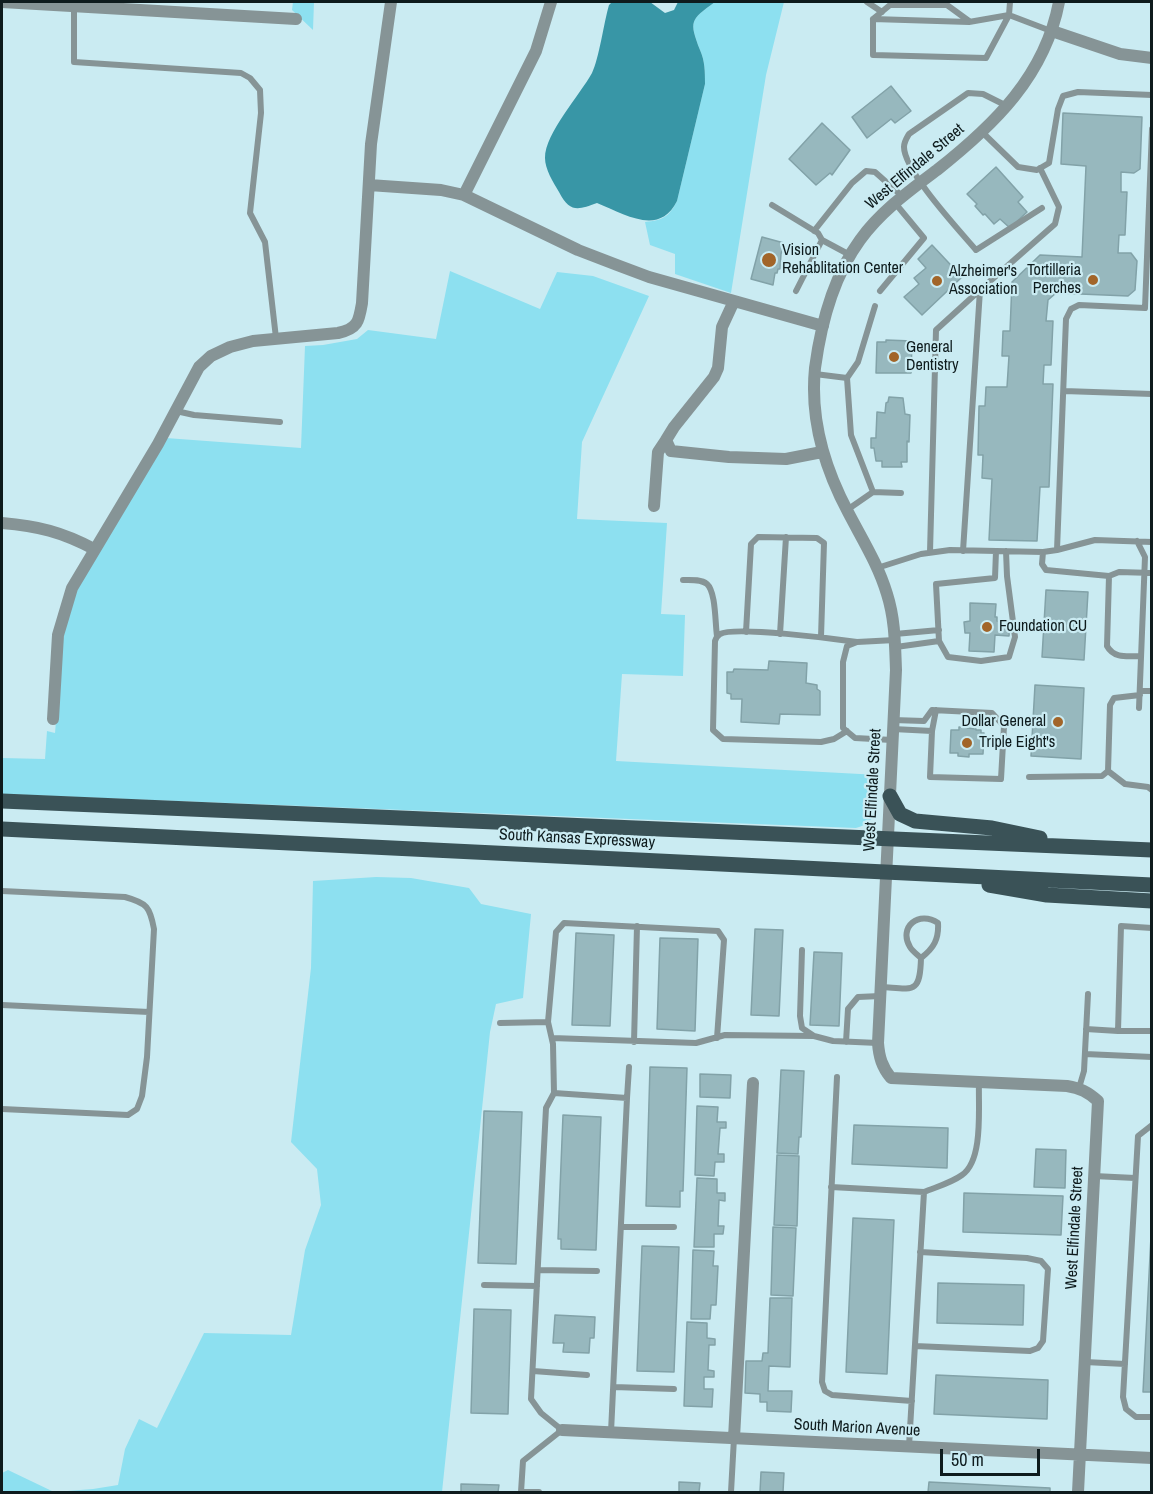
<!DOCTYPE html>
<style>
body{margin:0}
#map{position:relative;width:1153px;height:1494px;overflow:hidden;background:#caebf2;font-family:"Archivo Narrow",sans-serif}
canvas{display:block}
.frame{position:absolute;inset:0;border:3px solid #0e1b1d;pointer-events:none}
.scale{position:absolute;left:940px;top:1449px;width:100px;height:27px;box-sizing:border-box;border:3px solid #0e1b1d;border-top:0;padding-left:8px;font-size:18px;line-height:21px;white-space:nowrap;color:#0e1b1d;-webkit-text-stroke:4px #caebf2;paint-order:stroke}
</style>
<div id="map">
<canvas width="1153" height="1494"></canvas>
<div class="frame"></div>
<div class="scale">50 m</div>
</div>
<script>
const ctx = document.querySelector('canvas').getContext('2d');
ctx.lineJoin = 'round';
function fillPath(path, color) { ctx.fillStyle = color; ctx.fill(path, 'evenodd'); }
function trace(path, color, width, dash) { ctx.strokeStyle = color; ctx.lineWidth = width; ctx.lineCap = dash ? 'butt' : 'round'; ctx.setLineDash(dash || []); ctx.stroke(path); }
function write(font, color, halo, rows, align = 'center') {
  ctx.font = font + ' "Archivo Narrow",sans-serif'; ctx.lineWidth = 4.5; ctx.setLineDash([]); ctx.textBaseline = 'middle'; ctx.strokeStyle = halo; ctx.fillStyle = color; for (const [text, x, y, turn = 0] of rows) {
    ctx.save(); ctx.translate(x, y); ctx.rotate((+turn || 0) * Math.PI / 180); ctx.textAlign = isNaN(turn) ? turn : align; if (halo) ctx.strokeText(text, 0, 0); ctx.fillText(text, 0, 0); ctx.restore();
  }
}
fillPath(new Path2D(`
 M293 2H314L313 30 292 10Z
 M715 2H784L766 75 731 293 675 274V254L650 245 645 222C663 220 669 217 677 201L705 84C705 72 705 61 700 50 689 21 690 20 715 2Z
 M450 271 540 309 557 272 593 276 649 296 582 442 577 519 667 523 661 614 685 615 683 676 622 674 616 761 879 775C877 798 883 821 856 828L2 794V758L45 759 47 731 55 733 63 639 73 595 166 438 301 448 305 346 323 345 357 339 368 330 436 339Z
 M376 877 411 878 469 888 481 904 531 914 523 998 496 1004 490 1032 442 1492H2V1473L8 1470 54 1492 93 1489 118 1485 125 1449 139 1419 157 1428 204 1333 291 1335 305 1250 321 1205 317 1169 291 1142 311 968 313 881Z`), '#8de0f0');
fillPath(new Path2D(`
 M612 2H650L665 13 674 10 678 2H715C690 20 689 21 700 50 705 61 705 72 705 84L677 201C659 237 625 214 597 203 578 210 570 213 559 192 553 182 545 169 545 158 545 133 580 95 592 73 599 59 604 22 609 5Z`), '#3896a6');
const building = new Path2D(`
 M891 86 911 111 895 123 891 119 867 138 852 117Z
 M1063 113 1142 117 1140 169 1134 173 1121 172V192H1127L1125 235H1119L1118 253H1131L1137 261 1135 290 1128 296 1056 293 1048 300 1046 321H1053L1051 365H1044L1043 384H1053L1049 487H1040L1037 541 989 540 992 479 982 478 983 455H978L979 406H985L986 387H1007L1009 356H1002L1003 331H1010L1012 282 1040 255 1082 257 1086 166 1061 164Z
 M822 123 850 150 832 175 830 173 816 185 789 159Z
 M996 167 1023 197 1018 202 1027 212 1010 228 1000 219 994 224 985 214 983 215 975 206 977 204 967 194Z
 M762 237 784 243 781 254 780 269H778L777 273H775L773 285 751 279Z
 M932 245 962 277 922 315 904 297 919 284 914 278 926 268 918 259Z
 M886 340 912 341 911 373H876L877 342H886Z
 M889 397 903 398 905 414 910 415 909 442 907 441V462H901L902 467H882V461H876L874 448H871V438H876V435L877 412 885 413 886 403 888 402Z
 M1046 590 1088 592 1084 660 1042 657Z
 M970 603 996 604 995 617H997V621L1010 622 1009 636 995 635 994 652 969 651 970 633H965L964 622 970 621Z
 M769 661 807 663 806 683 817 685V689L820 691V715L780 714 779 724 741 722 742 699H731V694L727 693V672H733L734 669 768 670Z
 M1035 685 1084 688 1081 759 1031 756Z
 M959 727 976 729V730H981V733H984L983 754H969V757L958 756V753H950L951 730H959Z
 M755 929 783 930 779 1016 751 1015Z
 M576 933 614 935 610 1026 572 1025Z
 M660 938 698 939 695 1031 657 1029Z
 M814 952 842 953 839 1026 810 1025Z
 M650 1067 687 1068 683 1191H680V1207L646 1206Z
 M781 1070 804 1071 801 1137H799L798 1154 777 1153Z
 M700 1074 731 1075 730 1098 700 1097Z
 M697 1106 718 1107 717 1122H726V1128H720L718 1154H724V1162H715L714 1176 695 1175Z
 M484 1111 522 1112 516 1264 478 1263Z
 M563 1115 601 1117 596 1250 561 1249V1239H558Z
 M854 1125 948 1128 947 1168 852 1164Z
 M1036 1149 1066 1150 1065 1188 1034 1187Z
 M777 1155 799 1156 797 1226 774 1225Z
 M697 1178 717 1179V1193H725V1201L719 1200 718 1226H724L723 1234H714V1247H694Z
 M964 1193 1063 1196 1061 1235 963 1232Z
 M1152 1217V1392H1143Z
 M853 1218 894 1220 887 1374 846 1372Z
 M773 1227 796 1228 793 1296 771 1295Z
 M642 1246 679 1247 674 1372 637 1371Z
 M693 1250 714 1251 713 1266H718L716 1305H711L710 1319H691Z
 M938 1283 1024 1285 1023 1325 937 1323Z
 M770 1298H792L790 1367 769 1366 768 1391H792L791 1412 767 1411V1402H760V1394L745 1393 746 1361H762L763 1353H768Z
 M474 1309 511 1310 508 1414 471 1413Z
 M555 1315 595 1317 594 1338H590L589 1353 563 1352 564 1343H553Z
 M687 1322 707 1323V1338L715 1339V1345H709L708 1370 714 1371V1377H704V1389H713L712 1407 684 1406Z
 M936 1375 1048 1380 1047 1419 934 1414Z
 M761 1472 784 1473 783 1492H760Z
 M679 1482 700 1483 699 1492H679Z
 M929 1482 1050 1488V1492H928Z
 M461 1484 499 1485 498 1492H461Z`);
fillPath(building, '#97b8be');
trace(building, '#82a2a8', 1.5);
trace(new Path2D(`
 M867 2 882 12
 M1010 2 1009 15 1051 31
 M74 6V62L241 73 250 78 260 90 261 113 250 213 265 242 276 338
 M1009 15 986 58 873 55V19L969 22Z
 M873 19 890 5H947L969 21
 M1007 106 983 94 968 93 909 134C906 139 904 142 904 147 904 171 959 230 976 250L1042 208
 M982 132 1018 167 1037 170 1049 163 1058 109 1063 96 1078 92 1152 95
 M772 205 818 233 822 240
 M814 231 852 183 866 171 875 172 902 196
 M796 291 822 240 850 255
 M880 291 924 238 895 203
 M815 374 847 378 851 435 873 492 847 510
 M847 378 858 362 875 306
 M1064 391 1152 394
 M176 411 194 415 280 422
 M873 492 901 493
 M1137 541 1145 557 1139 708
 M1057 550 1066 319 1071 309 1079 305 1145 308 1152 129
 M963 551 980 290 1055 224 1059 207 1040 168
 M930 552 936 330 980 290
 M1043 552 1042 564 1046 570 1109 576
 M877 568 921 554 950 550 1043 552 1057 550 1095 540 1152 542
 M683 580C690 580 701 579 707 584 716 592 715 623 717 636
 M746 632 751 544 758 537 817 538 824 543 821 637
 M780 634 786 537
 M895 634 939 630
 M939 641 936 584 995 578 996 551
 M896 647 939 641 948 657 981 661 1009 657 1015 637 1007 576 1006 551
 M1141 656C1128 656 1114 659 1107 646L1109 576 1119 572 1152 573
 M1140 691H1152
 M893 720 924 721 932 710 992 713 1004 726 1001 779 930 777 932 731 893 729
 M847 731 834 739 821 742 723 739 713 730 715 641C716 638 717 636 720 634 735 626 836 639 857 642
 M932 731 936 710
 M892 740 855 738 843 728V662L847 646 857 642 895 640
 M1108 771 1125 784 1148 787 1152 790
 M1029 777 1102 776 1108 771 1110 705 1114 698 1140 695
 M2 891 125 897C147 903 150 907 154 929L147 1057 142 1096 137 1109 128 1115 2 1109
 M802 950 800 1016 802 1028 814 1036 833 1041 878 1043
 M881 987C913 989 920 995 921 958 918 955 912 951 910 947 898 927 919 910 938 923 939 939 934 948 921 958
 M2 1005 149 1012
 M500 1023 548 1022
 M1086 1029 1118 1031 1121 926 1152 928
 M1118 1031H1152
 M552 1038 696 1043 725 1035 814 1036
 M634 1042 637 926
 M846 1042 848 1009 858 997 880 996
 M1085 1054 1152 1057
 M837 1077 822 1382 825 1391 832 1395 912 1401
 M1079 1088 1084 1071 1088 994
 M554 1093 553 1044 548 1022 556 932 564 923 718 931 724 940 717 1038
 M627 1098 629 1067
 M1152 1125 1138 1136 1123 1397 1126 1409 1136 1417H1152
 M1094 1176 1135 1178
 M831 1187 924 1192
 M621 1227H674
 M538 1270 597 1271
 M484 1285 537 1286
 M915 1346 1030 1351 1038 1348 1043 1341 1048 1269 1041 1261 1027 1258 920 1252
 M1085 1362 1125 1364
 M533 1371 587 1375
 M614 1387 674 1389
 M909 1446 924 1192C936 1187 951 1183 962 1175 984 1160 978 1106 979 1082
 M521 1492 523 1461 562 1430 541 1413 531 1399 546 1108 554 1093 627 1098 611 1432
 M521 1492H539
 M731 1492 734 1438`), '#869496', 6);
trace(new Path2D(`
 M2 2 296 19
 M1059 2C1045 76 994 125 937 170 909 191 880 212 860 240 833 277 821 323 815 368 810 418 824 467 848 512 862 539 878 564 887 594 895 619 895 644 896 670L878 1043C879 1057 882 1067 891 1078L1067 1086C1080 1088 1088 1092 1098 1101L1078 1492
 M1052 31 1120 54 1152 58
 M369 185 441 190 464 195 578 250 617 265 649 277 823 326
 M464 195 536 51 551 2
 M734 301 722 327 718 368 714 377 674 427 666 440 671 451 729 457 786 459 822 452
 M654 506 658 452 666 440
 M2 523C38 526 62 532 94 549
 M53 719 58 635 72 588 158 444 199 367 211 356 230 347 253 341 338 333C358 329 359 321 362 303L371 144 391 2
 M562 1430 1152 1458
 M734 1438 753 1083`), '#869496', 12);
trace(new Path2D(`
 M890 796 900 814 915 821 992 828 1040 838
 M2 801 1152 850
 M2 829 1152 885
 M989 885 1047 895 1152 901`), '#3a5257', 15);
for (const [x, y, r, color] of [
 [769,260,8,"#a26529"],
 [1093,280,6,"#a26529"],
 [937,281,6,"#a26529"],
 [894,357,6,"#a26529"],
 [987,627,6,"#a26529"],
 [1058,722,6,"#a26529"],
 [967,743,6,"#a26529"]
]) { const dot = new Path2D(); dot.arc(x, y, r, 0, 2 * Math.PI); ctx.fillStyle = color; ctx.fill(dot); trace(dot, '#caebf2', 2); }
write('16px', '#0e1b1d', '#caebf2', [
 ["West Elfindale Street",915,167,-40],
 ["West Elfindale Street",873,790,-87],
 ["South Kansas Expressway",577,839,3],
 ["West Elfindale Street",1075,1228,-87],
 ["South Marion Avenue",857,1428,3]
]);
write('16px', '#0e1b1d', '#caebf2', [
 ["Vision",782,251],
 ["Rehablitation Center",782,269],
 ["Tortilleria",1081,271,"right"],
 ["Perches",1081,289,"right"],
 ["Alzheimer's",949,272],
 ["Association",949,290],
 ["General",906,348],
 ["Dentistry",906,366],
 ["Foundation CU",999,627],
 ["Dollar General",1046,722,"right"],
 ["Triple Eight's",979,743]
], 'left');
</script>
